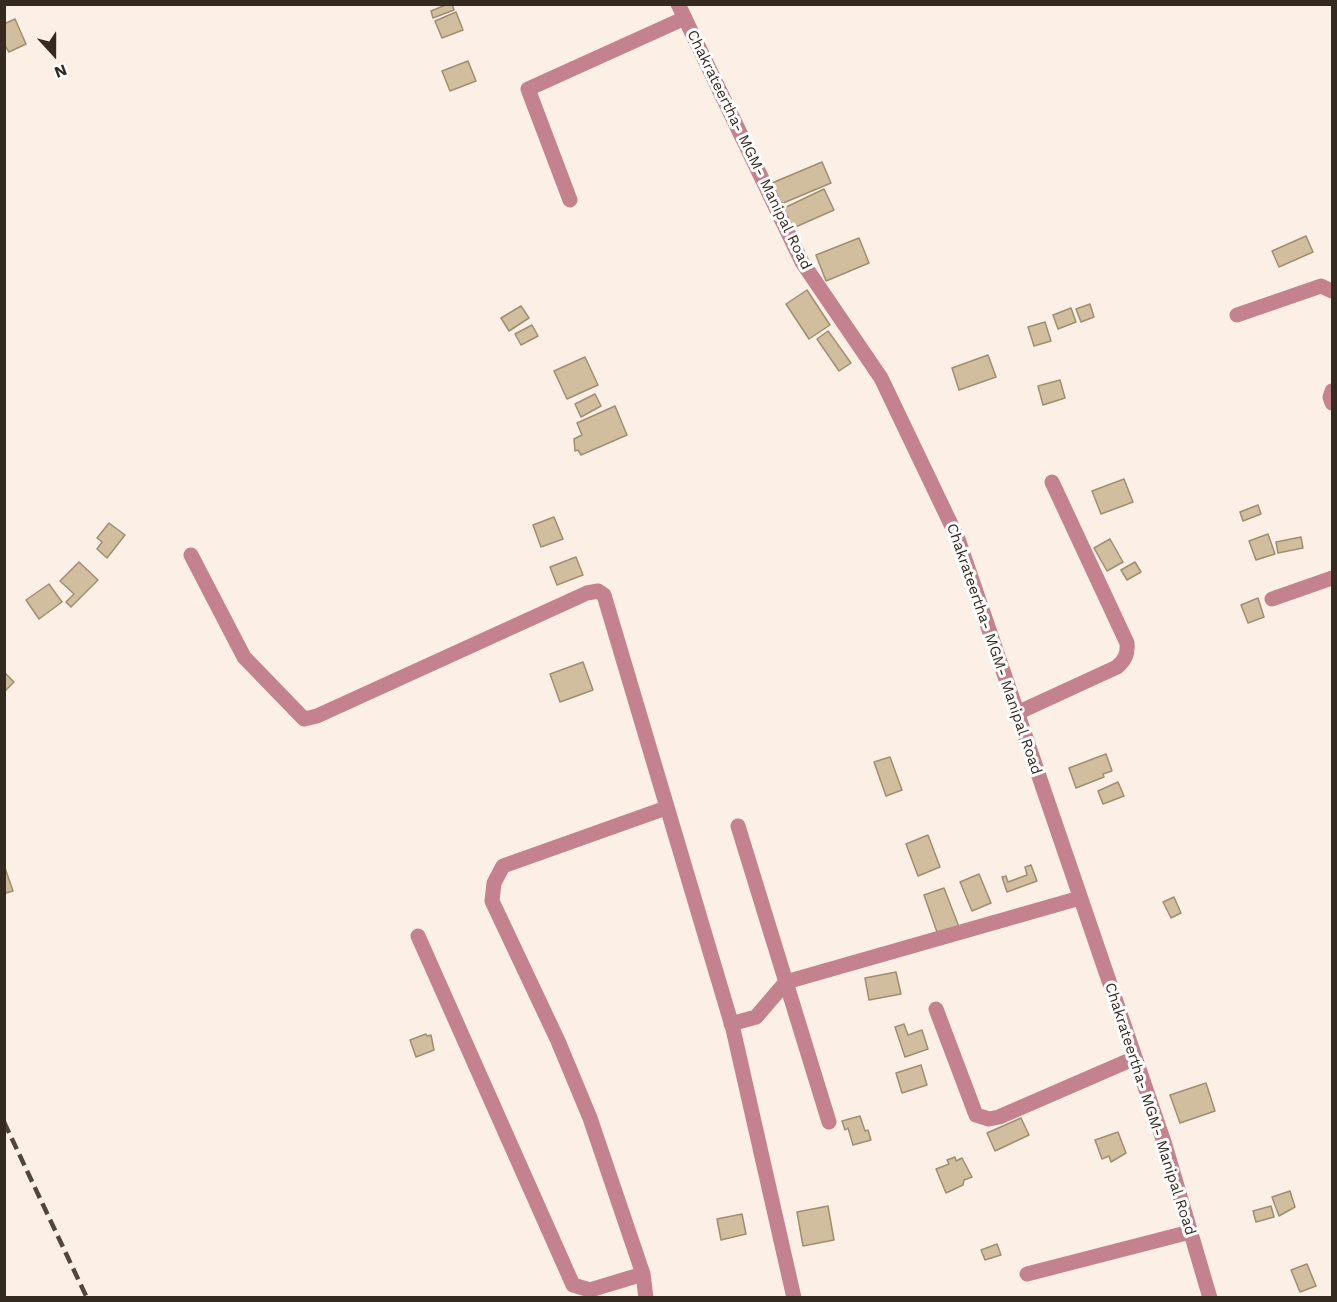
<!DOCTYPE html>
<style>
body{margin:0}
#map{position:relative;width:1337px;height:1302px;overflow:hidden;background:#fcf0e6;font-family:"Work Sans",sans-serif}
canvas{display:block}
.frame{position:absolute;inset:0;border:6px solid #352a20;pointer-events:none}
.north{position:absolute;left:24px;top:24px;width:60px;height:60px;-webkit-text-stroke:4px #fff;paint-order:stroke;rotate:159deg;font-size:16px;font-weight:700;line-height:24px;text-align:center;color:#352a20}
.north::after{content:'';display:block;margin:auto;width:21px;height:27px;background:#352a20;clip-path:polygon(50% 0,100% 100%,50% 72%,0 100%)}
</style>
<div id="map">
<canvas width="1337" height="1302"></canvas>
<div class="frame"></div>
<div class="north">N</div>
</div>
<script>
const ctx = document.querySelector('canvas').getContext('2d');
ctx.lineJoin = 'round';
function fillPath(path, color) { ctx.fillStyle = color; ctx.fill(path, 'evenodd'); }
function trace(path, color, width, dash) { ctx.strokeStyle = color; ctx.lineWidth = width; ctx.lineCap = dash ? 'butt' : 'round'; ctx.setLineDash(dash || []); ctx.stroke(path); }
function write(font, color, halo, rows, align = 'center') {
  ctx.font = font + ' "Work Sans",sans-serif'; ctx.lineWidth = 6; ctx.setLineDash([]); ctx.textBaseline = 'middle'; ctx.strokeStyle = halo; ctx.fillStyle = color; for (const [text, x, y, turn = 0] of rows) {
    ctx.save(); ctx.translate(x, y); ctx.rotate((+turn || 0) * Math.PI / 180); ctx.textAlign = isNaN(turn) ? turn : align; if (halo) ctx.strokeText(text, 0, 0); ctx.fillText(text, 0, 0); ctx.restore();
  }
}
const building = new Path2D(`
 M448 4H452L454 10 433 18 431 11Z
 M456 12 463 30 442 38 435 21Z
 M15 19 26 44 9 52 4 44V24Z
 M468 61 476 81 450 91 442 71Z
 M822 162 831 183 781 204 772 183Z
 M824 189 834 210 791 229 782 209Z
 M1306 236 1313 252 1279 267 1272 251Z
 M859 238 869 263 826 281 816 255Z
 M807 290 830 325 809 339 786 304Z
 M1090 304 1094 317 1081 322 1076 309Z
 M521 306 529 318 509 331 501 318Z
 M1071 308 1076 322 1058 329 1053 315Z
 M1045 322 1051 341 1034 346 1028 327Z
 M532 325 538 336 521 345 515 334Z
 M828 331 851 363 839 371 817 339Z
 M988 355 996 377 959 390 952 368Z
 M585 357 598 385 567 399 554 371Z
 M1060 380 1065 398 1043 405 1038 386Z
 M595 394 601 406 581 417 575 404Z
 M615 406 627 435 581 455 578 450 575 451 574 439 582 435 577 423Z
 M1124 479 1133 502 1101 514 1092 491Z
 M1258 505 1261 514 1243 521 1240 512Z
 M554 517 563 539 541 547 533 525Z
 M109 523 125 535 107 558 97 549 102 542 97 538Z
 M1268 534 1275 554 1256 560 1249 541Z
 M1301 537 1303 548 1278 553 1276 542Z
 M1110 539 1123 562 1107 571 1094 548Z
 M576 557 583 575 557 585 550 567Z
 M79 562 98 580 71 607 66 602 74 594 60 581Z
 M1135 562 1141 572 1127 580 1121 570Z
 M49 584 62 602 39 619 26 600Z
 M1258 598 1264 617 1248 623 1241 605Z
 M583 662 593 690 560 702 550 674Z
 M4 672 14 682 4 692Z
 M1106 754 1112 771 1103 774 1104 777 1076 788 1069 768Z
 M890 757 902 790 886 796 874 762Z
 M1118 782 1124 796 1103 804 1098 791Z
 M928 835 940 867 918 876 906 844Z
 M4 865 13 891 6 893 4 889Z
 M1031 865 1037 881 1007 892 1002 877 1006 876 1008 882 1027 875 1025 867Z
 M979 874 991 903 972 911 960 882Z
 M944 888 959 927 938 935 924 895Z
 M1174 897 1181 913 1171 918 1163 902Z
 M896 972 901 994 869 1000 865 978Z
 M904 1024 908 1035 922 1030 928 1049 905 1057 895 1027Z
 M426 1034 427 1036 431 1035 434 1050 416 1057 410 1040Z
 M921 1065 927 1085 902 1093 896 1073Z
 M1206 1083 1215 1111 1180 1123 1170 1095Z
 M860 1116 865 1131 868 1130 871 1140 853 1145 848 1128 845 1130 842 1121Z
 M1021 1118 1029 1135 995 1151 987 1133Z
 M1118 1132 1126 1153 1111 1162 1109 1156 1102 1159 1095 1140Z
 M955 1157 956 1161 962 1158 972 1177 964 1180 963 1185 946 1193 936 1169 949 1164 947 1160Z
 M1290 1191 1295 1207 1279 1216 1272 1197Z
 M828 1206 834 1240 803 1246 797 1212Z
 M1271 1206 1274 1217 1256 1222 1253 1211Z
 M742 1214 746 1234 721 1240 717 1219Z
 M997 1244 1001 1255 985 1260 981 1250Z
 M1307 1264 1316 1286 1300 1292 1291 1270Z`);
fillPath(building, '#d1be9f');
trace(building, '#a08e70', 1.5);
trace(new Path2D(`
 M678 4 802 262 881 378 958 539 1165 1145 1210 1298
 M570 200 528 89 685 18
 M1237 315 1321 286 1332 291
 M1332 391 1330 397 1332 403
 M191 555 244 657 304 719 317 716 587 593 598 591 604 595 733 1029 794 1298
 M1272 599 1332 578
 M1017 713 1117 667C1125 660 1128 654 1127 643L1052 482
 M738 826 829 1122
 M418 936 573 1285 590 1290 643 1274
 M936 1009 976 1115 989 1119 999 1117 1135 1058
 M731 1024 756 1017 786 982 1080 898
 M1027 1274 1190 1232
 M646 1298 643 1274 590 1118 558 1041 492 901 494 883 503 866 666 808`), '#c4818e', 15);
trace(new Path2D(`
 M4 1122 87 1298`), '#52463c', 4.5, [12, 6]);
write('15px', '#352a20', '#fff', [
 ["Chakrateertha- MGM- Manipal Road",749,150,64],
 ["Chakrateertha- MGM- Manipal Road",994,649,71],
 ["Chakrateertha- MGM- Manipal Road",1150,1109,72]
]);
</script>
